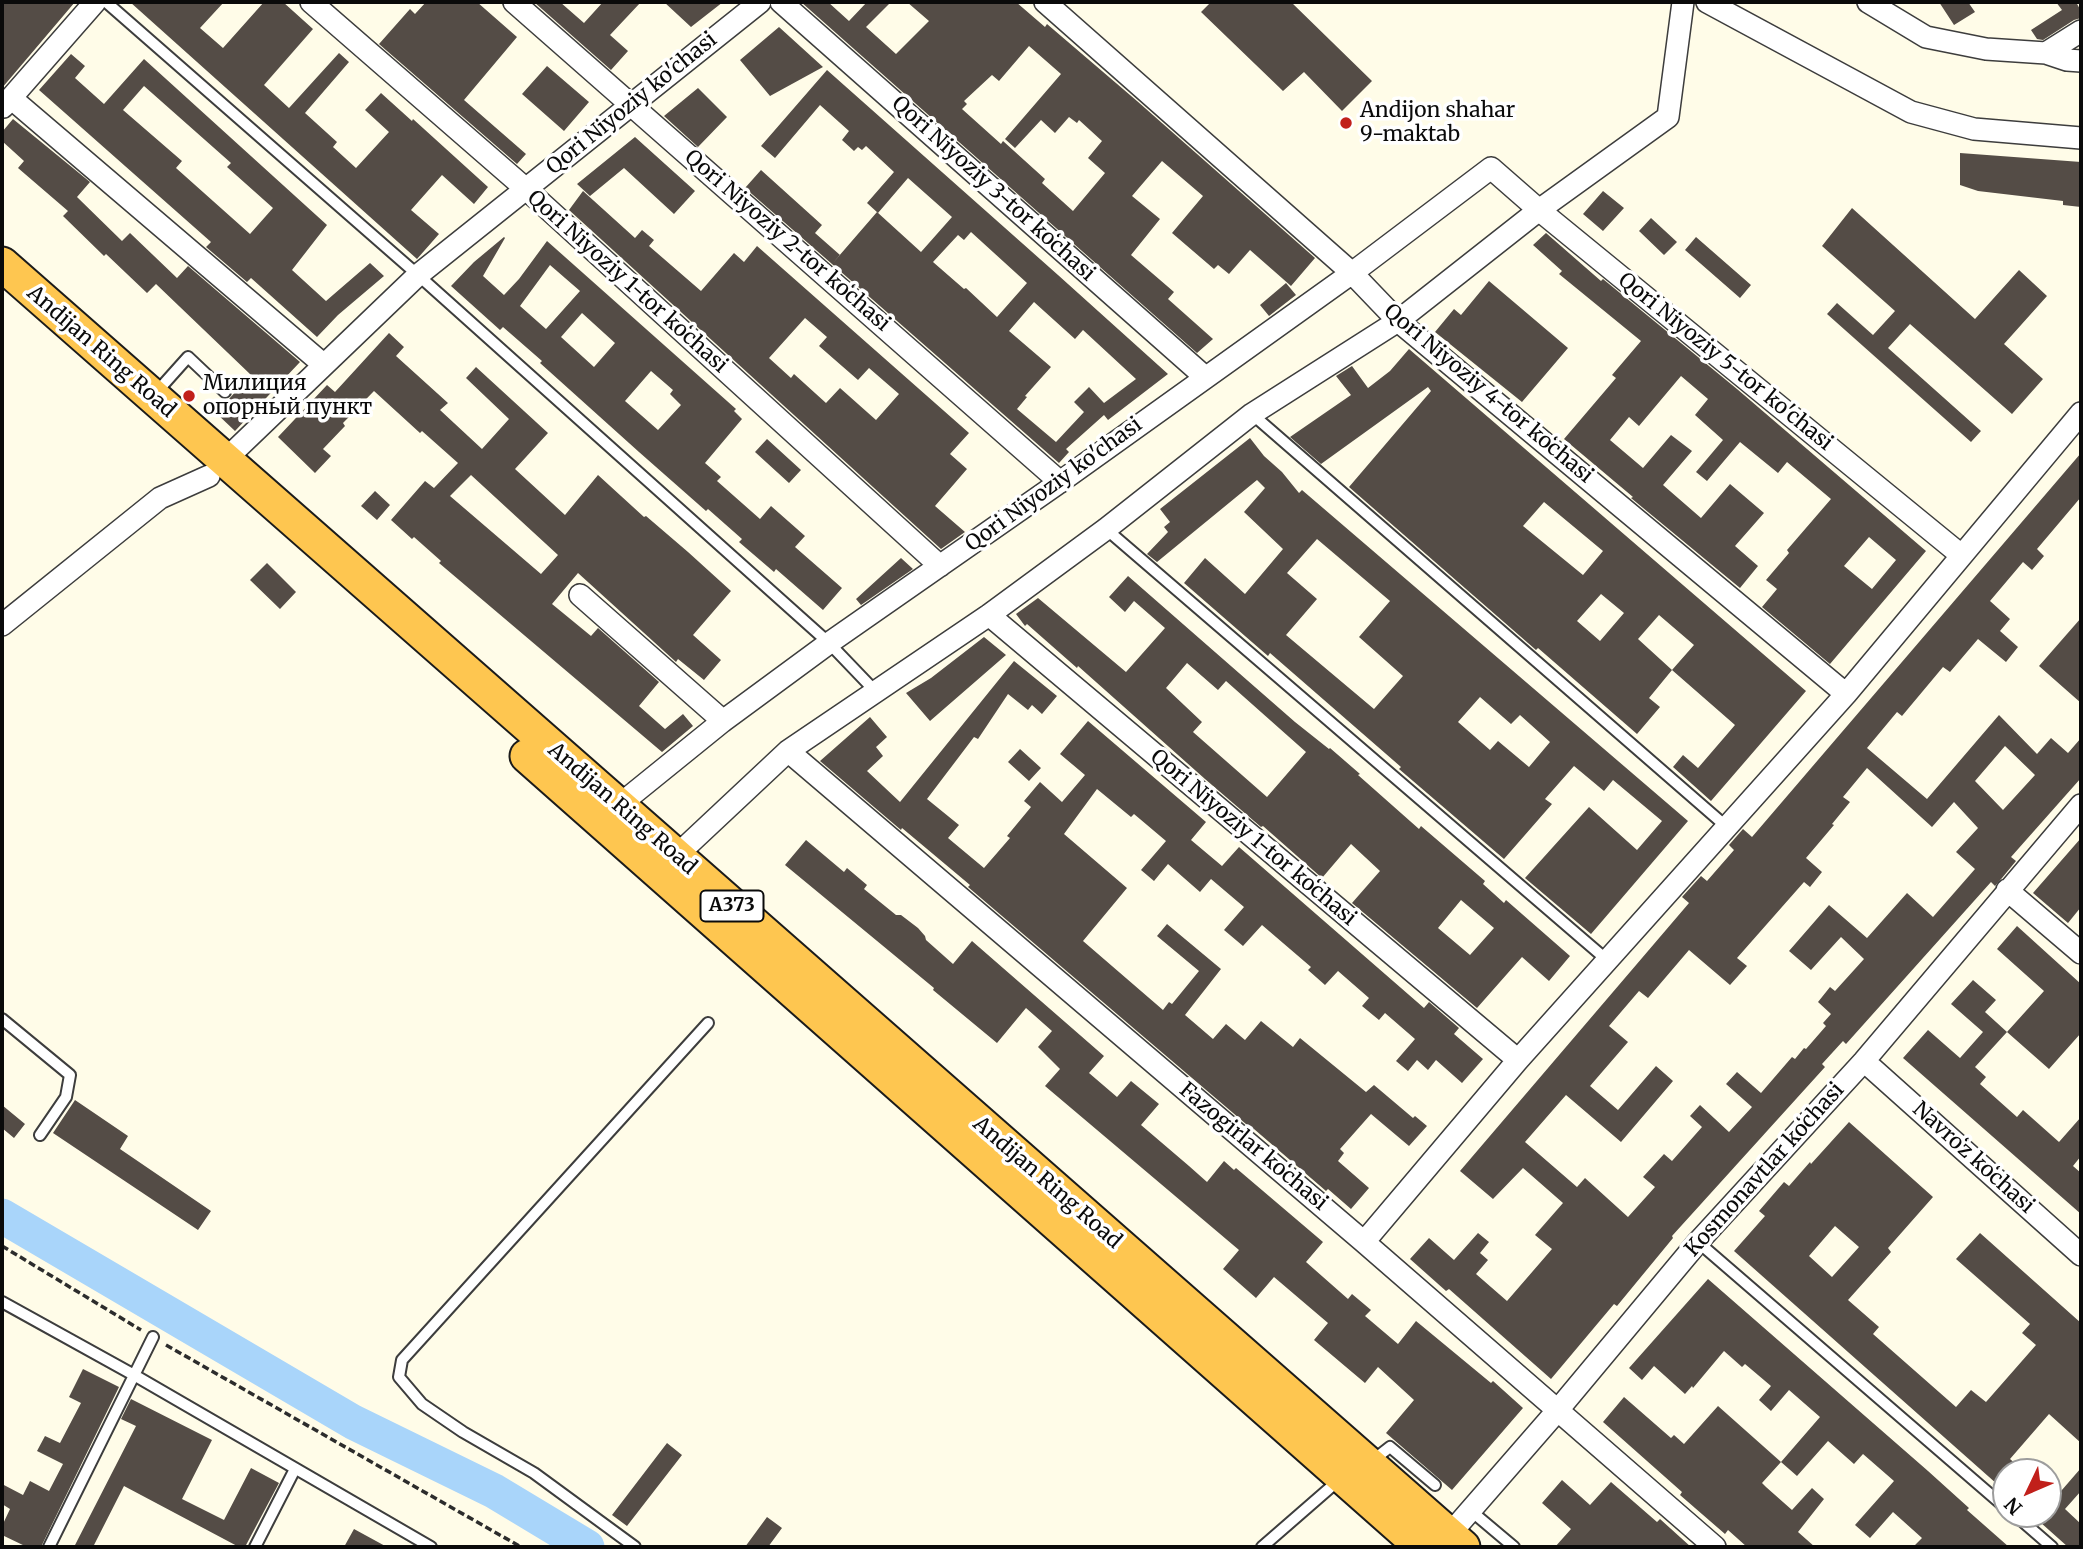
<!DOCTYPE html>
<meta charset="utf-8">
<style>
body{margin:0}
#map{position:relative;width:2083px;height:1549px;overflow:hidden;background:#fffce8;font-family:Merriweather,serif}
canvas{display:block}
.frame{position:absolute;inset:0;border:4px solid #0a0a0a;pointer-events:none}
.north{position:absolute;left:1992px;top:1458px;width:70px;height:70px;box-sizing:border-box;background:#fff;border:2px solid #9d9d9d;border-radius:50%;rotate:226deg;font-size:19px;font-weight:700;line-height:28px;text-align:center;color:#0a0a0a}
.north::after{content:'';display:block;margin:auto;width:24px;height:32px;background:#c1201b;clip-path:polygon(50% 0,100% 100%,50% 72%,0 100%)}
</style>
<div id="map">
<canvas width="2083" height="1549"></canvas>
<div class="frame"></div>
<div class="north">N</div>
</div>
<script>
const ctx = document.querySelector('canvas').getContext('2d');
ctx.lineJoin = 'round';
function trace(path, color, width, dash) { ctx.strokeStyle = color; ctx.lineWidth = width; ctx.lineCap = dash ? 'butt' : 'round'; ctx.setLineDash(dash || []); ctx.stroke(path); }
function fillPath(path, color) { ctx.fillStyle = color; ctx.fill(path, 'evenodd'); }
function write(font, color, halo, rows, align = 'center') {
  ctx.font = font + ' Merriweather,serif'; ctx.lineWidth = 7; ctx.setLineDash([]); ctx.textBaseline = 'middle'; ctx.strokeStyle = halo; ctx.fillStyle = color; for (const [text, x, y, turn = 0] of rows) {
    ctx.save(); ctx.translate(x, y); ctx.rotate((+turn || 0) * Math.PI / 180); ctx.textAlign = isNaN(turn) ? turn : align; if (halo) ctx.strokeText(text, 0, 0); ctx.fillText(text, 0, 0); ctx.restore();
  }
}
trace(new Path2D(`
 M2 1216 353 1422 494 1491 587 1547`), '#a9d5fa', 35);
fillPath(new Path2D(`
 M2 2H75L2 88Z
 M130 2H224L200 28 223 48 264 2H283L313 29 264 85 289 108 339 53 349 62 305 113 337 142 333 147 356 168 389 132 365 110 381 93 412 121 413 119 488 187 474 204 442 175 411 210 439 234 417 259Z
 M426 2H477L517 37 464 100 526 154 517 164 379 44 410 9 415 14Z
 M534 2H560L584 23 603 2H641L610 35 628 51 611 70Z
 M664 2H723L691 27Z
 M801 2H828L849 21 867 2H891L866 27 896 54 929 21 907 2H1016L1045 27 1047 24 1137 101 1315 258 1291 286 1250 250 1229 274 1218 265 1214 269 1172 233 1203 196 1162 161 1132 196 1160 219 1131 255 1174 292 1168 299 1213 339 1197 353ZM1029 46 1061 74 1005 139 1015 148 1041 120 1055 133 1069 117 1077 123 1079 120 1102 141 1088 158 1105 173 1073 211 1042 183 1045 179 1003 141 1001 144 962 109 967 104 964 101 992 75 999 81Z
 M1211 2H1291L1372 81 1342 111 1304 72 1283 91 1201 12Z
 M1939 2H1968L1975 12 1954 25Z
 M2056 2H2076L2081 11V18L2074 20 2043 40 2037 39 2031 30 2062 10Z
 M779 27 823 67 770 96 740 60Z
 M71 54 85 66 75 78 104 104 144 59 327 225 292 270 326 301 370 263 384 276 338 315 317 337 251 278 247 282 206 247 211 242 39 90ZM144 86 231 163 227 167 273 208 250 234 176 168 182 161 123 110Z
 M547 66 589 102 564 131 522 94Z
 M827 70 1058 275 1168 374 1108 420 1104 415 1066 449 1069 452 1059 463 832 264 877 212 921 252 952 217 908 178 878 213 867 203 894 172 866 146 862 150 858 147 854 151 842 140 849 131 820 105 775 158 761 146ZM971 232 1027 283 997 317 966 288 964 289 933 262 958 235 964 240ZM1034 302 1075 339 1083 330 1136 379 1104 403 1089 387 1074 402 1084 412 1056 442 1017 409 1027 397 1025 396 1051 367 1009 331Z
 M698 88 727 117 698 147 664 116Z
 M13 119 90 182 77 197 122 241 130 233 177 278 188 266 300 362 235 431 216 413 251 375 156 284 147 293 106 254 104 256 63 216 68 211 18 168 24 161 2 141V132Z
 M635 137 695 191 674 214 624 168 590 196 577 184Z
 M1960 153 2081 162V207L2063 205V201L1978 191 1960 185Z
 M761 170 822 225 815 233 840 255 832 264 745 188Z
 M583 191 635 238 642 230 654 240 649 246 701 291 734 253 744 262 757 246 969 433 950 454 967 469 935 506 965 532 941 549 569 210ZM805 318 827 337 819 346 858 380 869 368 899 394 876 420 840 388 826 403 794 374 791 378 769 358Z
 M1603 191 1624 208 1603 231 1583 214Z
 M1852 208 1975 319 2019 270 2047 296 2004 344 2043 379 2012 414 1910 324 1888 348 1981 431 1971 442 1827 314 1837 303 1873 335 1895 311 1822 246Z
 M1651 218 1677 242 1664 255 1639 231Z
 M1546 233 1601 281 1603 279 1737 389 1926 551 1830 664 1762 607 1777 589 1766 580 1789 553 1787 550 1831 499 1787 462 1778 473 1740 442 1707 481 1696 472 1723 440 1695 415 1708 399 1681 376 1639 426 1629 417 1610 440 1643 468 1671 435 1692 451 1663 485 1701 518 1730 484 1764 513 1735 546 1758 566 1740 588 1631 498 1633 497 1564 439 1616 378 1612 375 1641 341 1559 274 1562 271 1533 245ZM1869 537 1896 560 1872 589 1844 566Z
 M504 237 505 238 483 276 504 295 519 279 547 241 736 409 734 411 742 419 705 463 721 477 717 481 760 519 771 506 805 536 795 547 842 588 823 610 776 569 774 572 739 542 742 539 708 509 706 511 639 452 540 363 542 361 503 327 500 330 451 286 474 262ZM550 265 580 291 546 329 520 306ZM582 313 615 343 594 367 561 337ZM651 371 673 390 670 394 681 405 658 430 625 401Z
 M1696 237 1751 285 1740 298 1685 250Z
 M1489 281 1568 348 1522 402 1435 332 1454 309 1461 315Z
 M1286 283 1296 295 1269 316 1260 305Z
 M389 333 404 347 396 356 448 403 440 410 482 449 509 419 466 378 476 367 548 433 515 469 565 515 598 475 644 517 646 516 688 552 731 591 693 635 721 660 704 680 678 659 676 662 578 573 552 604 591 636 598 628 659 682 639 706 665 729 683 714 693 726 662 752 439 563 441 561 414 537 412 539 391 520 425 481 434 488 458 463 422 431 420 433 374 391 343 423 345 426 323 449 331 456 315 473 278 437 327 385 335 392ZM471 475 558 555 541 574 450 496Z
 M1409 349 1806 691 1711 801 1673 767 1683 755 1698 768 1735 725 1672 670 1649 698 1660 707 1637 734 1538 648 1536 650 1349 487 1431 391 1428 387 1321 464 1290 437 1351 395 1336 376 1352 366 1368 388 1390 371ZM1544 502 1603 551 1583 575 1523 526ZM1601 594 1624 613 1600 641 1577 621ZM1659 615 1694 645 1672 670 1638 639Z
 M1250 438 1264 456 1282 472 1299 493 1302 490 1688 821 1591 934 1525 878 1589 807 1637 850 1662 821 1613 780 1604 791 1574 766 1545 799 1552 804 1504 859 1399 769 1401 767 1270 653 1268 656 1184 583 1205 558 1245 594 1283 549 1244 512 1265 488 1257 480 1157 562 1147 554 1168 532 1164 527 1170 522 1160 509ZM1317 539 1390 601 1359 637 1403 676 1374 709 1286 635 1317 599 1287 573ZM1480 697 1511 724 1520 715 1550 742 1529 767 1498 741 1490 750 1458 722Z
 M767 439 801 470 789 483 755 452Z
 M2081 453V497L2037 549 2044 556 2032 570 2023 562 1990 601 2010 619 2000 631 2018 647 2006 662 1978 639 1950 672 1943 667 1902 716 1897 712 1867 748 1927 799 1999 715 2037 754 2051 738 2068 753 2081 738V778L2011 857 2016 861 2002 878 1995 886 1991 882 1846 1044 1843 1041 1822 1064 1825 1067 1672 1236 1673 1238 1617 1306 1614 1304 1551 1379 1449 1289 1446 1291 1410 1259 1429 1238 1454 1260 1478 1233 1489 1242 1480 1253 1488 1260 1476 1274 1507 1301 1552 1249 1535 1235 1563 1203 1523 1168 1493 1199 1460 1171 1689 903 1682 897 1701 876 1707 881 1734 850 1729 845 1743 829 1752 837ZM2005 746 2035 775 2003 810 1975 781ZM1867 768 1932 827 1954 802 1978 828 1956 852 1975 869 1933 917 1907 893 1867 938 1829 905 1789 951 1811 970 1841 937 1864 959 1835 991 1830 987 1818 1002 1831 1014 1823 1023 1826 1026 1806 1049 1804 1048 1795 1059 1792 1057 1761 1093 1737 1072 1726 1084 1752 1107 1729 1132 1700 1105 1690 1116 1702 1127 1672 1161 1664 1154 1643 1177 1655 1187 1628 1217 1585 1178 1577 1187 1525 1142 1566 1095 1621 1142 1673 1081 1656 1066 1618 1110 1590 1086 1628 1042 1609 1026 1639 991 1648 998 1689 950 1730 985 1747 966 1737 958 1804 882 1810 887 1822 872 1806 858 1834 825 1832 824 1850 802 1843 797Z
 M375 491 390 505 377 520 361 506Z
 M901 558 913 569 861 605 856 599Z
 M267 563 296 592 280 609 250 580Z
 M1128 576 1295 722 1329 749 1330 748 1360 774 1358 775 1419 829 1421 826 1485 881 1483 884 1504 903 1506 900 1570 956 1549 981 1522 957 1477 1008 1352 903 1380 871 1351 844 1322 878 1263 826 1261 827 1205 779 1078 666 1077 668 1027 624 1025 626 1016 614 1038 598 1126 672 1165 628 1134 601 1125 612 1109 597ZM1187 663 1218 690 1226 681 1306 752 1267 797 1193 732 1202 722 1166 688ZM1461 900 1494 928 1470 955 1438 928Z
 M2081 618V703L2039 666Z
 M984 637 1006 655 930 721 906 693 931 678Z
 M1014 661 1057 696 1042 714 1032 705 1028 710 1008 694 978 739 974 737 927 799 959 825 948 838 984 868 1010 838 1007 836 1031 807 1024 801 1040 782 1062 802 1085 775 1060 754 1088 721 1206 822 1191 840 1222 866 1239 847 1424 1008 1429 1002 1459 1028 1454 1034 1483 1059 1462 1083 1436 1060 1428 1070 1417 1060 1408 1071 1396 1061 1415 1039 1385 1013 1379 1020 1362 1006 1369 998 1338 971 1325 985 1308 970 1311 967 1262 925 1243 946 1224 930 1244 907 1211 879 1200 892 1168 864 1154 881 1141 870 1166 841 1134 814 1131 817 1097 789 1064 834 1127 888 1083 941 1163 1010 1169 1002 1172 1004 1199 971 1157 936 1167 924 1221 969 1185 1015 1213 1039 1226 1024 1245 1040 1261 1021 1293 1047 1300 1038 1366 1092 1374 1085 1413 1118 1415 1116 1427 1126 1409 1146 1371 1114 1340 1149 1344 1153 1338 1161 1369 1188 1351 1209 1328 1189 1326 1191 1254 1129 1253 1130 968 887 970 885 902 828 901 830 820 761 870 717 887 737 876 747 883 756 867 771 900 802Z
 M1020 749 1041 768 1029 781 1008 762Z
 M2081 838V907L2068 923 2033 893Z
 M806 840 844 872 847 868 867 885 864 889 896 915H901L918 928 925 936 926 940 953 964 972 941 1104 1056 1089 1073 1117 1097 1131 1081 1159 1104 1141 1125 1189 1166 1207 1182 1224 1161 1234 1170 1236 1168 1323 1242 1306 1262 1348 1299 1352 1294 1371 1310 1365 1316 1398 1344 1416 1321 1491 1383 1493 1381 1523 1408 1452 1490 1386 1433 1414 1400 1378 1367 1365 1383 1314 1340 1328 1323 1274 1277 1256 1298 1223 1269 1239 1250 1045 1086 1060 1069 1038 1047 1052 1031 1026 1008 997 1043 933 990 934 988 785 865Z
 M2017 926 2081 984V1033L2049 1069 2007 1032 2044 991 1997 949Z
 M1973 980 1996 1000 1985 1012 2007 1032 1975 1067 1986 1077 1980 1084 2017 1117 2023 1110 2059 1142 2081 1117V1156L2073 1166 2081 1173V1214L1903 1058 1928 1030 1960 1058 1983 1032 1951 1004Z
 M75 1100 128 1136 120 1149 211 1211 198 1230 53 1133Z
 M2 1105 25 1124 14 1138 2 1128Z
 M1849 1122 1933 1197 1888 1248 1891 1252 1848 1300 1879 1327 1873 1334 1956 1407 1971 1390 1986 1402 2036 1345 2022 1333 2030 1324 1956 1259 1980 1233 2081 1323V1443L2049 1414 2010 1459 2025 1472H2006V1492L1734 1251 1765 1216 1759 1211 1784 1182 1789 1186 1810 1162 1811 1164ZM1835 1226 1859 1247 1832 1277 1809 1256Z
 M1708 1279 1928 1471 1969 1508 1967 1510 2009 1547H1913L1922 1538 1893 1512 1870 1538 1855 1525 1894 1481 1863 1454 1854 1464 1828 1441 1797 1476 1781 1462 1820 1417 1789 1390 1771 1411 1759 1400 1771 1386 1745 1364 1742 1367 1724 1351 1693 1388 1692 1386 1685 1394 1654 1366 1642 1380 1629 1368Z
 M83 1369 119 1387 41 1547H27L2 1535V1526L10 1509 2 1504V1484L23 1495 30 1481 49 1491 63 1464 37 1451 45 1436 60 1443 81 1403 69 1397Z
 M1624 1397 1671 1438 1674 1435 1684 1444 1718 1406 1781 1462 1762 1483 1766 1487 1792 1510 1812 1488 1824 1499 1798 1532 1815 1547H1747L1728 1530 1725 1534 1680 1495 1682 1492 1603 1422Z
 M131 1399 212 1440 182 1499 224 1520 251 1468 279 1483 245 1547H239L124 1486 93 1547H74L136 1426 121 1419Z
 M667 1443 682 1455 627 1526 612 1515Z
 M2081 1468V1491L2065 1509 2081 1524V1547H2068L2031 1514H2048V1492L2055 1498Z
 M1562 1480 1590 1505 1611 1482 1657 1522 1660 1519 1691 1547H1555L1571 1529 1542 1503Z
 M767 1517 782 1528 768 1547H745Z
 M354 1529 387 1547H344Z`), '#544c46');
const service = new Path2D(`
 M106 2 418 275 829 643 875 691
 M154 395 188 357 225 392
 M1252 414 1728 828
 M1106 529 1607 960
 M2 1019 70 1075 66 1097 40 1135
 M1698 1242 2006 1508
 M2 1302 134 1375 431 1547
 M1372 1461 1390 1447 1435 1485
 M1470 1510 1514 1547
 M2014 1514 2052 1547
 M49 1547 153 1337
 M255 1547 295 1469
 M635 1547 534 1473 463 1432 422 1404 399 1377 402 1360 708 1023
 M1262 1547 1339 1480`);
const minor = new Path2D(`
 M311 2 526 189 940 566
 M514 2 1060 482
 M781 2 1205 377
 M1045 2 1352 273 1398 321 1846 694
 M1707 2 1911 112 1974 129 2081 138
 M1868 2 1926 37 1986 49 2046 53 2067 60 2081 61
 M2046 53 2081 31
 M11 98 324 365
 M3 107 95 2
 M225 460 418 275 760 2
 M580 595 723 721
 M989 615 1518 1060
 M2 625 160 498 209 476
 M788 751 1364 1242 1715 1547
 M618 806 723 721 829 643 1060 482 1352 273 1491 168 1539 210 1961 555
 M676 856 788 751 989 615 1106 529 1252 414 1398 321 1539 210 1668 117 1683 2
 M2007 890 2081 953
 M1864 1061 2081 1255
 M1364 1242 1518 1060 1846 694 2081 413
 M1449 1535 1557 1411 1698 1242 1864 1061 2081 805`);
const trunk = new Path2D(`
 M2 264 1463 1547
 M527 756 1422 1547`);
trace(service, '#3d3d3d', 14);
trace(minor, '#3d3d3d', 24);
trace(trunk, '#1b1b1b', 37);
trace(new Path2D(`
 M2 1246 141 1330
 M166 1345 521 1547`), '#2c2c2c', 3.5, [7, 3.5]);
trace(service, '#fff', 10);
trace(minor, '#fff', 21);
trace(trunk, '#fec650', 33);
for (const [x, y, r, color] of [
 [1346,123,7,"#c1201b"],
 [189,396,7,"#c1201b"]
]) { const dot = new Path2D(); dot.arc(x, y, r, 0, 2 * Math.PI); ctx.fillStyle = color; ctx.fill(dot); trace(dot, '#fff', 2.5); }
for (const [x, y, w] of [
 [732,906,63]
]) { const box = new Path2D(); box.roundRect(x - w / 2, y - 15.5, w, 31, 5); ctx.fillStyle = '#fff'; ctx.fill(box); trace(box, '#0a0a0a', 2); }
write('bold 19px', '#0a0a0a', null, [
 ["A373",732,906]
]);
write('21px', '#0a0a0a', '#fff', [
 ["Qori Niyoziy ko'chasi",632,104,-39],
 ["Qori Niyoziy 3-tor koʻchasi",993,189,42],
 ["Qori Niyoziy 2-tor koʻchasi",787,241,41],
 ["Qori Niyoziy 1-tor koʻchasi",627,282,42],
 ["Andijan Ring Road",101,352,41],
 ["Qori Niyoziy 5-tor ko'chasi",1725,362,39],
 ["Qori Niyoziy 4-tor koʻchasi",1488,394,40],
 ["Qori Niyoziy ko'chasi",1054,485,-36],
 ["Andijan Ring Road",622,809,41],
 ["Qori Niyoziy 1-tor koʻchasi",1253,838,40],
 ["Fazogirlar koʻchasi",1253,1147,40],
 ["Navroʻz koʻchasi",1973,1158,42],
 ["Kosmonavtlar koʻchasi",1765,1170,-48],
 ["Andijan Ring Road",1047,1183,41]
]);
write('21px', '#0a0a0a', '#fff', [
 ["Andijon shahar",1360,111],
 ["9-maktab",1360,135],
 ["Милиция",203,384],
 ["опорный пункт",203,408]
], 'left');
</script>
